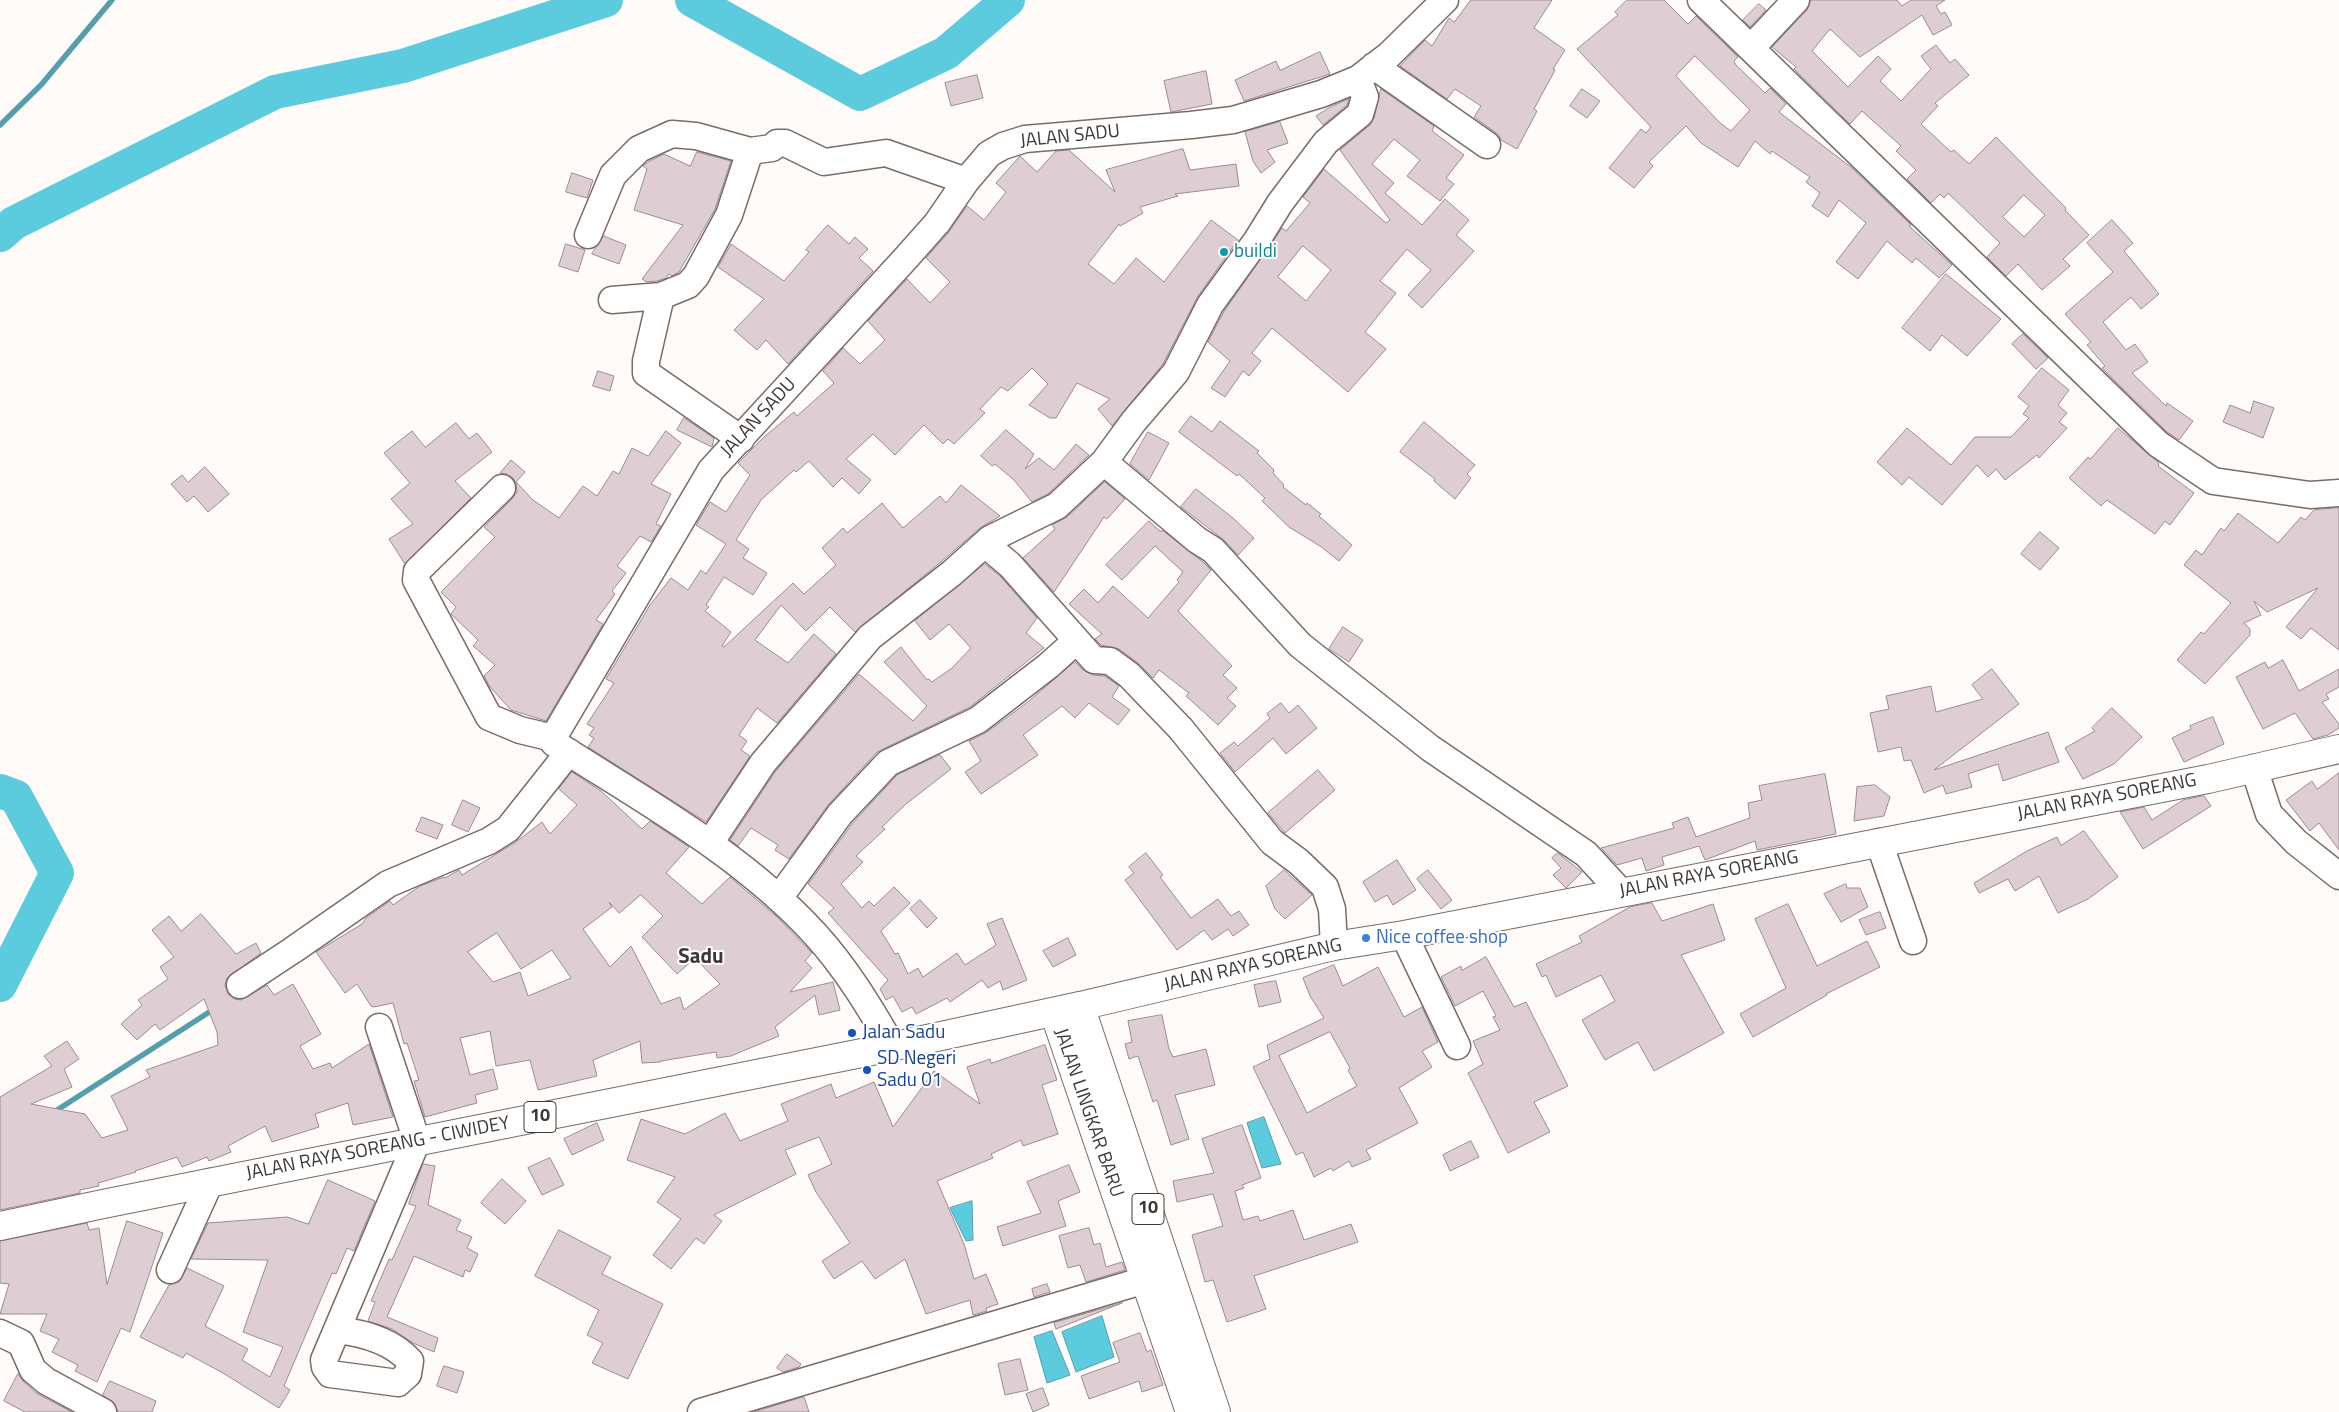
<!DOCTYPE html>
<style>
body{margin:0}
canvas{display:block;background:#fefbf9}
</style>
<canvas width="2339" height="1412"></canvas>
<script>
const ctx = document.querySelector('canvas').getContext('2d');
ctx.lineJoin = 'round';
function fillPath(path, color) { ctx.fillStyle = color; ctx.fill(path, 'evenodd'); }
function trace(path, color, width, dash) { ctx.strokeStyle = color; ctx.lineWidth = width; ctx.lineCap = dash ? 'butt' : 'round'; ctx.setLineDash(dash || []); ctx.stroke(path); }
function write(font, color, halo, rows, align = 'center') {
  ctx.font = font + ' "Titillium Web",sans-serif'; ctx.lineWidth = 4; ctx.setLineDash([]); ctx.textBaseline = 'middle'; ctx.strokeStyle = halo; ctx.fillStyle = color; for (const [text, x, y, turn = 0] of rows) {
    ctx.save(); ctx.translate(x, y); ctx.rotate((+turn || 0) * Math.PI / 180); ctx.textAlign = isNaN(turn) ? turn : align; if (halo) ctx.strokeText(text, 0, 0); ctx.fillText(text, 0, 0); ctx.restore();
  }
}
const water = new Path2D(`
 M1264 1117 1281 1164 1262 1168 1247 1123Z
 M972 1201 973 1240 966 1241 950 1208Z
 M1102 1316 1114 1357 1076 1372 1062 1332Z
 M1052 1331 1070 1375 1047 1383 1034 1337Z`);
fillPath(water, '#5dcbde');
trace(water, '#549fab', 1);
trace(new Path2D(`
 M0 125 41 85 112 0
 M54 1112 214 1009`), '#549fab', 5.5);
trace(new Path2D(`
 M692 0 860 94 946 53 1008 0
 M0 235 14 223 275 92 403 66 606 0
 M0 791 16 797 57 873 0 985`), '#5dcbde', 34);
const building = new Path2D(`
 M1471 0H1552L1534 28 1565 50 1553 69 1555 70 1534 109 1537 111 1517 149 1501 140 1499 135 1474 117 1481 106 1455 89 1447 99 1400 66 1425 40 1432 46 1449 18 1454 22Z
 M1627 0H1664L1688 24 1696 16 1738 57 1734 61 1736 65 1765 93 1770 88 1786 104 1779 112 1852 168 1911 225 1909 226 1952 265 1939 278 1916 258 1912 263 1887 241 1858 279 1836 262 1866 223 1839 200 1828 217 1812 206 1820 193 1806 182 1810 177 1772 151 1770 154 1755 141 1738 167 1701 143 1686 126 1649 162 1653 166 1634 188 1609 168 1641 129 1646 133 1651 127 1577 49 1618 15 1615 12ZM1695 56 1750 110 1731 131 1720 123 1676 76Z
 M1811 0H1897L1902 6 1911 0H1945L1936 6 1941 14 1945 12 1952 25 1933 35 1922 15 1860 57 1830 29 1812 51 1848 87 1878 56 1891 69 1880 81 1901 101 1931 69 1921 56 1936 45 1950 63 1955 59 1969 75 1935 103 1938 106 1921 124 1951 152 1954 150 1969 164 1996 137 2066 208 2065 210 2089 235 2063 259 2070 266 2042 290 2018 264 2006 276 1987 257 2000 243 1948 193 1944 198 1940 194 1931 203 1907 179 1916 170 1896 151 1901 146 1862 111 1850 124 1794 69 1796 67 1772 47 1807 10ZM2024 195 2045 215 2024 237 2003 217Z
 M1759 4 1766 10 1750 27 1743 20Z
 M1320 52 1330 74 1244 101 1235 80 1276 61 1280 70Z
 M1206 71 1212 104 1171 112 1164 81Z
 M977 75 983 98 951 106 945 83Z
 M1381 89 1434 126 1432 131 1464 155 1446 178 1454 184 1440 201 1407 176 1420 160 1394 139 1372 164 1394 183 1385 193 1422 225 1445 199 1469 220 1456 235 1474 251 1422 308 1408 295 1431 270 1407 249 1380 281 1396 293 1365 332 1386 349 1348 392 1272 328 1252 353 1261 361 1249 376 1243 371 1225 397 1211 388 1230 361 1208 342 1223 313 1282 228 1286 231 1310 203 1303 197 1324 169 1386 223 1390 220 1340 150 1370 125 1374 118ZM1303 246 1331 270 1306 301 1278 277Z
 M1582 89 1600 101 1587 118 1570 106Z
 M1349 99 1347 105 1323 125 1316 116 1330 107Z
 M1280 122 1288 143 1267 150 1275 162 1261 173 1253 161 1245 132Z
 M1183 149 1190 170 1236 164 1239 186 1175 194 1178 196 1140 207 1143 213 1120 226 1119 224 1088 264 1114 284 1136 258 1164 282 1211 220 1238 240 1198 296 1163 364 1112 426 1098 409 1110 399 1077 383 1056 418H1050L1029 405 1048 384 1032 368 1008 391 1001 387 980 409 985 413 954 444 948 439 943 444 924 425 895 455 873 434 846 459 871 480 859 494 842 478 833 487 809 461 796 472 794 470 761 500 736 540 749 549 743 558 767 573 753 595 724 577 706 605 709 607 705 611 731 632 722 646 724 647 793 583 804 594 836 565 822 548 843 528 847 533 882 503 903 528 940 496 946 503 961 485 1000 516 980 528 942 561 855 632 830 607 806 631 781 605 755 640 788 663 814 634 836 654 777 723 757 708 739 735 747 741 741 750 750 756 706 822 588 747 594 738 589 735 594 728 587 724 614 683 606 679 650 605 671 578 688 590 701 570 706 574 726 544 696 525 710 502 726 512 750 475 738 463 764 437 794 412 797 416 834 383 823 371 843 348 860 364 885 340 868 321 907 279 930 303 950 282 926 258 948 233 967 206 984 220 1006 192 996 183 1020 156 1037 172 1056 151 1069 150 1115 192 1106 170Z
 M697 152 731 161 715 209 679 272 672 276 669 274 666 278 657 281 647 282 642 279 683 225 634 210 647 169 643 166 648 162 664 154 690 166Z
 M572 173 593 180 587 198 566 192Z
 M2112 220 2133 243 2124 251 2159 294 2141 309 2131 297 2103 322 2126 350 2135 344 2148 362 2132 373 2166 406 2167 403 2193 421 2179 440 2167 432 2102 368 2105 366 2087 345 2091 342 2065 314 2113 272 2087 243Z
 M828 225 849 244 855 237 868 249 859 258 873 271 788 364 766 340 757 350 734 330 764 299 718 267 731 244 784 281 809 252 806 250Z
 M604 236 626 245 619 264 592 254Z
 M566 244 585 250 578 272 559 266Z
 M1946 274 2001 319 1967 356 1942 335 1930 351 1902 328Z
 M2023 334 2048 358 2036 369 2012 344Z
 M2042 368 2069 390 2058 405 2067 413 2059 422 2067 428 2039 458 2037 455 2005 480 1996 469 1988 477 1977 465 1942 505 1909 477 1902 485 1877 462 1907 428 1951 465 1975 437H2011L2029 418 2023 414 2029 406 2018 397Z
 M598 371 614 376 610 391 593 386Z
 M2254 401 2274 408 2263 438 2223 422 2230 405 2250 413Z
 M1191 416 1212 432 1220 421 1259 451 1257 453 1274 470 1273 473 1284 485 1283 487 1306 505 1307 503 1321 514 1319 516 1352 545 1339 561 1320 546 1289 527 1262 501 1265 498 1239 474 1237 476 1179 432Z
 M684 418 714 438 712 447 677 430Z
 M1424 422 1475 465 1467 474 1471 478 1455 499 1434 481 1435 479 1400 452Z
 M456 423 469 439 477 433 492 452 455 481 471 498 405 564 389 539 413 524 391 499 410 483 384 453 412 431 425 447Z
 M2118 428 2159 463 2158 466 2194 493 2170 525 2165 521 2155 534 2107 500 2101 506 2069 478 2088 457 2090 459Z
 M1006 430 1034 454 1025 469 1039 458 1054 470 1076 444 1089 455 1048 494 1032 502 1014 480 995 464 992 466 981 456Z
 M666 431 681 443 651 484 671 494 656 524 661 526 651 542 640 536 617 566 626 573 612 591 615 594 596 620 603 624 546 721 511 710 490 687 484 676 495 665 473 646 478 640 451 614 456 607 441 592 495 537 484 527 512 499 517 492 516 484 513 478 506 474 500 473 511 460 525 472 516 482 533 500 559 518 583 486 597 496 613 471 619 474 632 448 648 456Z
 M1148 432 1169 443 1149 480 1130 464Z
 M205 467 229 494 208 512 194 496 187 502 171 484 182 475 188 482Z
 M1105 482 1125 499 1107 519 1104 517 1054 592 1023 558 1055 529 1052 525 1067 517Z
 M1196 489 1233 518 1254 538 1238 555 1224 540 1181 507Z
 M2339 508V650L2311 628 2301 639 2286 627 2318 588 2267 612 2254 601 2261 615 2244 623 2250 629V635L2205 684 2177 660 2201 632 2204 634 2231 603 2184 565 2196 550 2202 555 2221 528 2224 531 2238 513 2278 543 2301 517 2305 520 2314 510Z
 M1149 521 1161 532 1162 530 1203 562 1211 570 1178 611 1232 666 1223 675 1237 688 1227 698 1236 706 1218 725 1186 696 1189 693 1159 670 1153 678 1138 663 1119 649 1101 645 1095 639 1102 634 1069 604 1084 589 1098 603 1113 586 1148 618 1179 582 1177 580 1183 572 1155 546 1122 580 1106 565Z
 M2040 532 2059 548 2040 570 2021 554Z
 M985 564 1000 576 1037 618 1026 633 1044 648 970 707 877 752 828 805 789 859 775 850 778 845 751 828 738 846 730 840 775 772 859 674 913 721 927 706 884 662 901 647 927 680 929 679 932 682 952 668 971 648 949 624 930 640 915 621Z
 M1343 627 1363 640 1349 662 1329 649Z
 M2283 660 2299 691 2339 669V687L2326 694 2329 699 2322 702 2339 724V728L2328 735 2313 739 2295 713 2263 729 2236 677 2265 662 2268 668Z
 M1075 662 1083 670 1093 675 1105 676 1119 686 1112 697 1130 710 1118 725 1089 703 1075 718 1062 706 1023 735 1038 755 981 794 965 772 981 761 969 741 987 732 1029 701Z
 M1992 669 2019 704 1934 770 2048 732 2059 762 2003 781 1998 764 1968 774 1972 787 1946 794 1943 785 1924 793 1911 760 1904 761 1901 747 1878 752 1870 713 1889 709 1886 696 1931 686 1936 712 1983 699 1972 685Z
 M1281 703 1289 713 1298 705 1317 728 1286 754 1273 738 1235 772 1220 753 1234 742 1238 746 1270 718 1267 714Z
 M2112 708 2142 737 2114 764 2083 779 2065 748 2095 731 2092 728Z
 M2213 717 2224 744 2184 762 2172 738 2191 729 2190 726Z
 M940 755 951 769 906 804 882 827 885 829 856 856 863 862 841 884 862 908 869 901 874 906 894 887 910 903 881 931 895 954 898 953 908 974 918 968 923 977 957 953 965 965 996 945 987 924 1002 918 1027 980 1003 990 1000 981 988 988 982 980 950 1002 947 998 916 1014 912 1007 902 1012 893 996 886 1000 880 989 888 980 828 913 834 908 808 884 852 824 897 775Z
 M1318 770 1335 790 1285 833 1268 813Z
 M572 772 601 791 642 829 650 821 689 847 666 873 702 904 730 877 776 916 812 953 805 961 812 968 790 992 833 982 840 1010 819 1015 815 995 775 1027 779 1036 731 1056 717 1058 716 1052 661 1061V1062L642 1063 640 1041 593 1060 597 1076 538 1090 530 1060 496 1066 490 1031 460 1038 470 1075 493 1069 498 1089 475 1095 477 1103 425 1117 414 1081 419 1080 407 1043 404 1044 393 1003 374 1007 371 1006 357 984 345 993 316 952 362 924 366 918 390 901 393 905 420 886 444 877 445 878 459 870 462 875 516 842 542 822 550 834 577 805 559 789ZM641 895 663 916 642 937 677 974 695 958 720 984 684 1010 680 997 661 1004 631 946 610 967 583 929 612 907 609 902 619 913ZM497 933 521 969 552 950 571 978 528 996 520 972 493 982 468 952Z
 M2339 773V850L2319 823 2310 831 2286 800 2312 781 2317 789Z
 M1825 774 1836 834 1757 850 1755 841 1705 860 1699 846 1662 857 1664 865 1646 871 1642 858 1617 865 1601 848 1674 828 1672 823 1688 817 1696 837 1750 818 1748 803 1762 800 1759 786Z
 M1875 785 1890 797 1884 816 1854 821 1857 787Z
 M2204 796 2211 806 2143 849 2120 812 2144 807 2152 820 2183 800Z
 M463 800 480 808 468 832 452 825Z
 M422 817 443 825 437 839 416 831Z
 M2084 831 2118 877 2088 899 2058 913 2039 876 2015 891 2008 879 1979 893 1974 883 2027 851 2057 837 2061 845Z
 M1146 853 1163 875 1160 877 1191 918 1218 899 1231 916 1239 911 1249 925 1233 936 1228 929 1212 940 1204 930 1177 950 1125 880 1134 873 1129 867Z
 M1558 853 1582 872 1566 888 1553 875 1561 868 1552 858Z
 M1397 860 1416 890 1393 905 1387 895 1375 902 1363 882Z
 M1284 870 1312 895 1285 919 1275 909 1266 886Z
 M1428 870 1452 900 1441 909 1417 879Z
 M1846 884 1847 888H1860L1868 907 1841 922 1824 894Z
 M920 900 937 918 927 928 910 909Z
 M1652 903 1662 921 1713 904 1725 940 1681 955 1724 1033 1654 1071 1638 1042 1605 1060 1582 1020 1615 1001 1601 975 1556 997 1546 975 1542 977 1536 964 1582 942 1579 936 1630 907Z
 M1788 904 1817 966 1867 941 1880 967 1826 994 1827 995 1753 1037 1740 1014 1786 988 1755 919Z
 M1880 912 1886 928 1866 935 1859 920Z
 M201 914 236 954 256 943 261 953 227 978 225 985 228 994 234 999 241 1000 267 985 274 995 293 984 321 1034 300 1046 313 1069 330 1063 332 1068 369 1044 393 1117 353 1125 348 1103 315 1114 319 1127 272 1142 265 1126 228 1146 231 1152 209 1161 207 1157 182 1167 177 1157 135 1171 136 1172 98 1183 99 1186 80 1190V1193L0 1210V1097L52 1066 44 1056 67 1041 79 1059 64 1069 72 1087 31 1104 85 1114 102 1138 128 1130 111 1096 150 1077 146 1070 218 1045 217 1032 204 999 160 1030 155 1024 137 1040 121 1024 142 1005 138 1000 168 979 160 967 174 957 152 930 169 916 181 931Z
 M1068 938 1076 955 1053 967 1043 951Z
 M1486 957 1514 1007 1526 1002 1568 1086 1534 1102 1550 1132 1508 1153 1468 1073 1483 1064 1473 1041 1500 1030 1493 1017 1496 1016 1483 991 1455 1006 1441 977 1461 966 1462 970Z
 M1334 965 1343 986 1378 967 1404 1017 1422 1007 1438 1042 1422 1051 1432 1067 1399 1088 1418 1123 1366 1150 1371 1159 1352 1167 1349 1161 1333 1171 1331 1168 1314 1177 1303 1152 1296 1155 1253 1067 1270 1059 1267 1045 1324 1018 1310 996 1303 978ZM1330 1032 1350 1068 1348 1070 1357 1086 1307 1113 1279 1056Z
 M1276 981 1281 1002 1259 1007 1254 985Z
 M1162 1015 1169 1049 1173 1057 1206 1049 1215 1085 1175 1095 1189 1139 1171 1145 1157 1100 1153 1102 1138 1056 1129 1059 1125 1044 1132 1042 1128 1021Z
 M1045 1045 1057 1080 1042 1085 1058 1134 1023 1146 1021 1140 991 1154 993 1158 937 1181 964 1244 974 1279 986 1274 998 1304 986 1308 987 1311 973 1315 970 1300 926 1314 905 1259 875 1279 862 1261 834 1279 822 1261 850 1243 816 1192 808 1175 832 1164 819 1137 785 1150 796 1174 714 1215 722 1221 704 1244 696 1238 671 1269 653 1255 681 1219 657 1202 675 1177 627 1160 641 1119 685 1134 725 1113 740 1141 788 1121 781 1104 831 1084 836 1098 874 1082 893 1127 934 1071 980 1104 967 1067 990 1059 991 1063Z
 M597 1123 604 1140 572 1155 564 1139Z
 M1242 1125 1261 1178 1242 1185 1244 1188 1235 1191 1243 1220 1258 1216 1260 1221 1293 1210 1304 1240 1351 1224 1358 1242 1254 1276 1266 1309 1227 1322 1213 1280 1205 1282 1192 1235 1223 1226 1213 1194 1177 1202 1173 1181 1214 1173 1202 1139Z
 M1471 1141 1479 1157 1450 1171 1443 1155Z
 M550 1158 564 1185 542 1195 528 1168Z
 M423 1164 435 1166 428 1205 461 1220 456 1230 472 1237 467 1248 478 1254 470 1272 465 1270 463 1277 414 1256 387 1317 438 1338 434 1352 413 1343 392 1329 368 1321 375 1302 371 1301 389 1259 392 1260 416 1206 409 1204Z
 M1069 1165 1080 1192 1058 1201 1066 1226 1003 1246 997 1227 1041 1213 1027 1182Z
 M502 1179 526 1201 505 1224 481 1203Z
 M328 1180 375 1201 354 1251 347 1248 336 1274 332 1273 284 1386 290 1390 279 1408 223 1373 186 1353 183 1358 140 1337 169 1285 179 1282 187 1268 224 1286 205 1326 248 1349 242 1360 270 1377 283 1347 243 1332 268 1260 191 1259 208 1223 287 1217 308 1224Z
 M127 1221 163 1233 130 1332 121 1328 97 1382 75 1371 78 1365 52 1352 59 1339 40 1331 47 1314H0L9 1284 0 1283V1241L87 1223 89 1230 99 1228 107 1284Z
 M1089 1228 1094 1245 1100 1243 1106 1267 1122 1262 1125 1270 1086 1282 1080 1265 1068 1268 1059 1236Z
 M559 1230 611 1257 602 1274 663 1304 628 1379 592 1363 603 1343 587 1335 599 1310 535 1276Z
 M1047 1284 1050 1292 1034 1297 1032 1289Z
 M1122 1303 1056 1329 1054 1323Z
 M1140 1333 1147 1352 1151 1350 1163 1385 1142 1392 1139 1381 1089 1399 1081 1376 1120 1362 1113 1343Z
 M787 1354 801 1364 799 1367 783 1372 777 1368Z
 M1020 1359 1028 1390 1005 1395 998 1364Z
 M444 1366 464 1372 457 1393 437 1386Z
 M18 1374 23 1381 36 1393 72 1412H25L4 1401Z
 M110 1381 156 1401 152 1412H118L115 1404 103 1395Z
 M1043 1388 1049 1405 1033 1412 1026 1394Z
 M804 1397 809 1412H754Z`);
fillPath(building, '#decdd3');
trace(building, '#9c8c91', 1);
const minor = new Path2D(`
 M1701 0 2158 444 2213 481 2310 495 2339 493
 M1751 48 1796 0
 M1374 66 1487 145
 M588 235 613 175 639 149 672 134 696 136 750 151 772 148 777 143H785L824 162 886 153 966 181
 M661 296 646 361V373L741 439
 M612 300 661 296 688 285 696 276 729 215 750 151
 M1104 462 1197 540 1213 550 1300 645 1430 748 1586 854 1621 892
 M502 488 417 571 416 580 489 717 520 730 553 738
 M985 544 1010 565 1094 660 1110 661 1129 675 1181 729 1272 842 1299 862 1325 887 1332 909 1334 946
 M2254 768 2269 814 2296 842 2339 876
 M1879 842 1913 941
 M710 843 763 763 870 637 952 573 990 539 1057 506 1104 462 1134 421 1176 372 1210 305 1257 240 1280 203 1326 142 1360 114 1365 97 1358 79
 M779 898 840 814 888 763 978 720 1048 666 1076 641
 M1404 935 1457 1046
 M240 985 293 950 388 884 489 841 508 829 569 752
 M892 1046C869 1006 846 968 815 934 742 854 644 801 554 743L553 738 711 470 906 258 937 223 966 181 989 154 1003 146 1025 139 1191 125 1233 120 1321 94 1358 79 1389 55 1445 0
 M170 1270 210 1182
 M337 1330C363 1333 392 1341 410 1361L408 1374 398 1383 330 1374 325 1367 324 1360 417 1141 379 1027
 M0 1333 21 1343 33 1370 46 1381 103 1412
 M701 1412 1145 1280`);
const major = new Path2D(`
 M1080 1006 1334 946 1404 935 2208 779 2339 749`);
const highway = new Path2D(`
 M1054 1012 1190 1412
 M0 1226 103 1204 867 1052 1080 1006 1216 1412`);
trace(minor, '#796c64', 29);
trace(major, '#796c64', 30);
trace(highway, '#796c64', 30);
trace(minor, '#fff', 26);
trace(major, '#fff', 28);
trace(highway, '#fff', 28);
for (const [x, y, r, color] of [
 [1224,252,5,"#0f9aa8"],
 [1366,938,5,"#3f7fe0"],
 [852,1033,5,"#1a4fb4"],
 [867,1070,5,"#1a4fb4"]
]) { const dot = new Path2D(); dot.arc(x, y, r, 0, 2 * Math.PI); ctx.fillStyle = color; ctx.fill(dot); trace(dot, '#fff', 2); }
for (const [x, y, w] of [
 [540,1117,32],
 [1148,1209,32]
]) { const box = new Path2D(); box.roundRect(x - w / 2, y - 15.5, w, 31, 4); ctx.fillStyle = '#fff'; ctx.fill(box); trace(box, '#3e3835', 1); }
write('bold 18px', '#3e3835', null, [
 ["10",540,1117],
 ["10",1148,1209]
]);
write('19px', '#3e3835', '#fff', [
 ["JALAN SADU",1070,137,-6],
 ["JALAN SADU",759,418,-47],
 ["JALAN RAYA SOREANG",2107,798,-11],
 ["JALAN RAYA SOREANG",1709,875,-11],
 ["JALAN RAYA SOREANG",1253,966,-13],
 ["JALAN LINGKAR BARU",1088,1113,71],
 ["JALAN RAYA SOREANG - CIWIDEY",378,1149,-11]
]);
write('19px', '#0d838f', '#fff', [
 ["buildi",1234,252]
], 'left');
write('19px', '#366cbe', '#fff', [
 ["Nice coffee shop",1376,938]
], 'left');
write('19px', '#164399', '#fff', [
 ["Jalan Sadu",862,1033],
 ["SD Negeri",877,1059],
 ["Sadu 01",877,1081]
], 'left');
write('bold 21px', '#3e3835', '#fff', [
 ["Sadu",701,958]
]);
</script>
